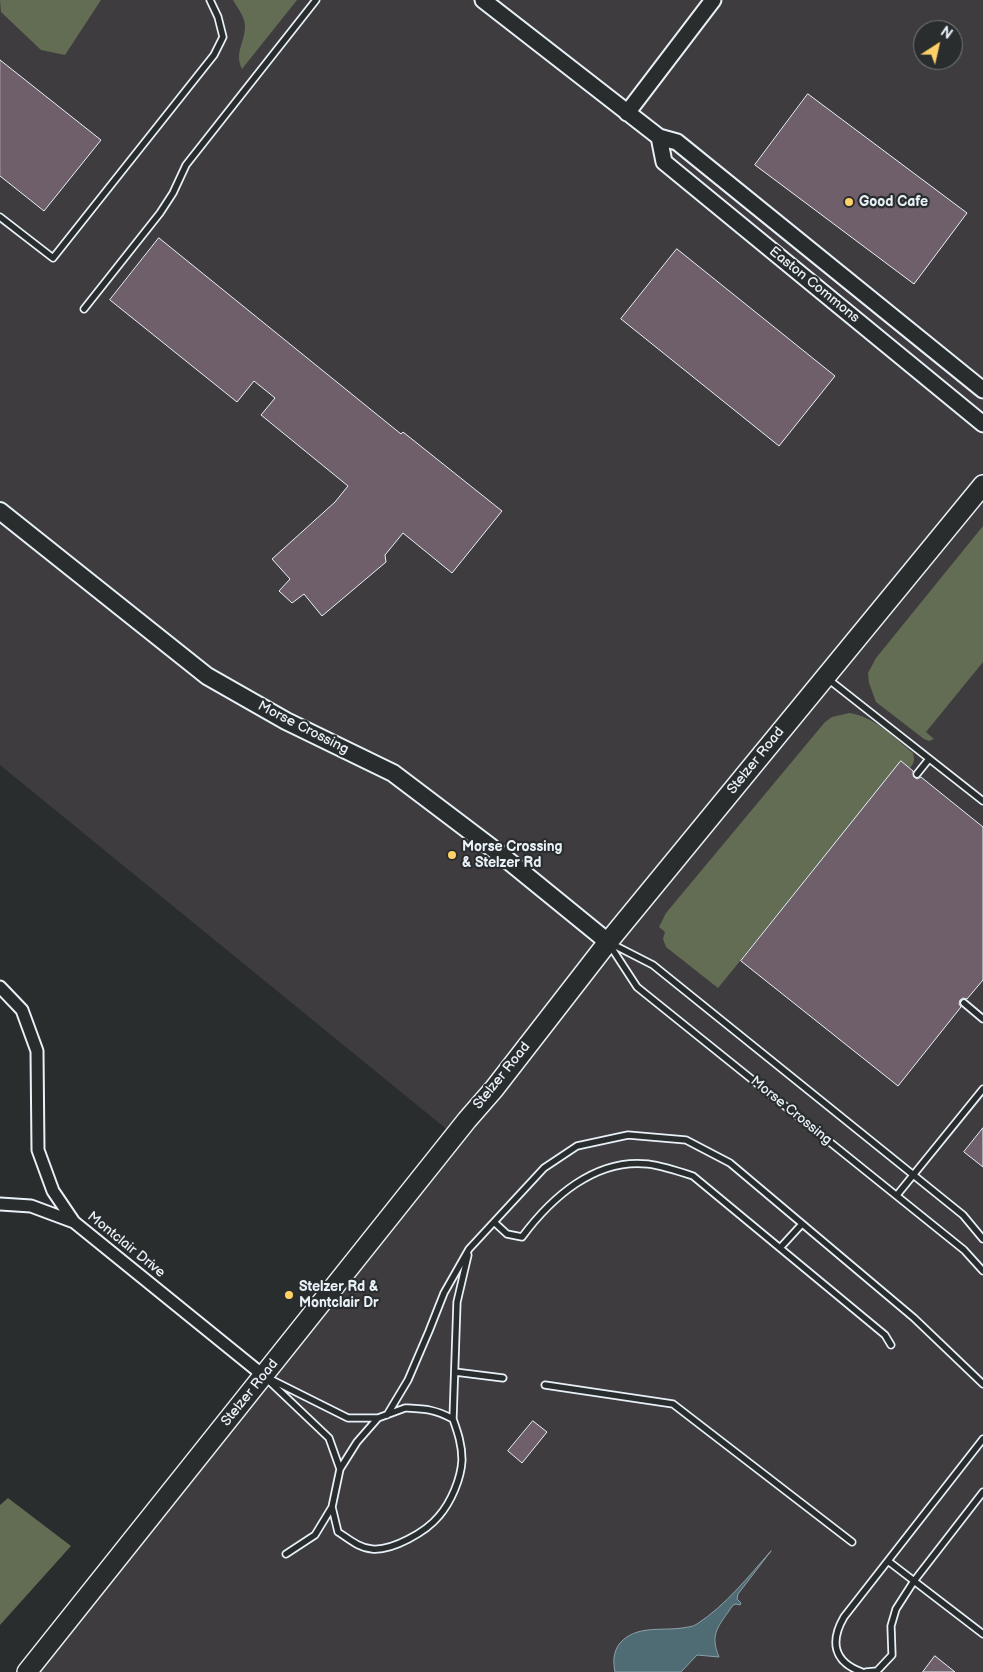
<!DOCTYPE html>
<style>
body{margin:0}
#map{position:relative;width:983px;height:1672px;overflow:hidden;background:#2a2d2e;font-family:"Balsamiq Sans",sans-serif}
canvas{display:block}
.north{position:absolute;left:913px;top:20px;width:50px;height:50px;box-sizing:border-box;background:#2a2d2e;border:1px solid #767b7f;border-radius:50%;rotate:35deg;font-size:14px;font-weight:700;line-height:20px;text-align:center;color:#e8f1f8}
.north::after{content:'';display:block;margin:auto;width:18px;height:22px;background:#ffd166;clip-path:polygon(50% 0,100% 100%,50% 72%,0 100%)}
</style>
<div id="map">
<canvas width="983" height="1672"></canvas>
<div class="north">N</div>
</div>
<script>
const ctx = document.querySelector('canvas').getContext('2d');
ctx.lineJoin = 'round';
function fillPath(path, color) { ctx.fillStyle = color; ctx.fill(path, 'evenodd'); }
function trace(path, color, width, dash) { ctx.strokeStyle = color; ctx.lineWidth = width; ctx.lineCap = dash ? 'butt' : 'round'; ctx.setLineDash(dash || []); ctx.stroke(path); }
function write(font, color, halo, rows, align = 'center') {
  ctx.font = font + ' "Balsamiq Sans",sans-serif'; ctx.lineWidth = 4.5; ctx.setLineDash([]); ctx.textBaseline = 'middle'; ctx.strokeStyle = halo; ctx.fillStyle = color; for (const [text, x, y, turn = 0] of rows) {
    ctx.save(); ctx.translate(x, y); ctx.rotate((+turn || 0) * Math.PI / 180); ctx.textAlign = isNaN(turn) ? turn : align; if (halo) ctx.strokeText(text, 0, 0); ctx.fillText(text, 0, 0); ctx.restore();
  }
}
fillPath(new Path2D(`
 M0 0H983V1672H27L455 1136 0 765ZM923 30H953V60H923Z`), '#3f3c40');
fillPath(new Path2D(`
 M0 0H101L65 55 41 50 1 12Z
 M233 0H297L242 69C234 52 245 43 245 26 245 17 237 7 233 0Z
 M983 526V662L926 732 934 739 929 741 924 739 876 702 869 683 868 673 876 658Z
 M849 713C874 716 894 738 913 753 915 760 914 763 910 768L902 762 718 988 666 947 663 939 665 932 659 927 666 913 825 722 832 717Z
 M8 1498 71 1546 0 1625V1505Z`), '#626d54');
const water = new Path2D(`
 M771 1551 738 1594 737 1599 741 1603 740 1605 736 1604 733 1605C719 1626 709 1633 719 1657L697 1655 681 1672H615C613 1662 613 1652 620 1643 636 1625 661 1631 682 1628 687 1627 693 1627 697 1624 726 1605 748 1577 771 1551Z`);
fillPath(water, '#4f6b74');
trace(water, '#8ca1a9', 1);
const building = new Path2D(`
 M0 60 101 140 44 211 0 176Z
 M808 94 967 213 914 284 755 165Z
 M159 238 401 434 403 432 502 511 452 573 403 533 385 555 386 562 322 616 304 594 292 603 279 591 290 579 272 559 335 502 348 486 261 415 275 398 254 381 237 402 110 300Z
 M677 249 835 376 779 446 621 319Z
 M901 761 913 771 914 777 917 779 921 777 983 827V980L967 999 963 998 960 1000 959 1004 961 1007 898 1086 741 961Z
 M983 1128V1167L964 1152Z
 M533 1421 547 1432 522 1463 508 1451Z
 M935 1656 955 1672H923Z`);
fillPath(building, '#6f5f6b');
trace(building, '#e8f1f8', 1);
const service = new Path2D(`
 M0 217 53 258 214 55 223 37 218 17 210 0
 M84 309 160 213 173 193 186 165 316 0
 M828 679 983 801
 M917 774 929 759
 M610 943 653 965 963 1215 983 1239
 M609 944 637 987 964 1250 983 1271
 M964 1003 983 1019
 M897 1195 983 1089
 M494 1222 507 1234 522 1237C551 1198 595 1158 648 1164 663 1166 678 1171 693 1176L885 1335 891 1345
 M780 1248 802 1224
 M455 1372 503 1378
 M266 1377 348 1418H378
 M269 1381 329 1438 340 1469
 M545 1385 673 1404 852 1542
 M405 1408C426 1409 434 1409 453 1419 458 1433 462 1445 462 1460 461 1479 451 1502 439 1516 426 1532 392 1551 372 1549 359 1548 349 1539 338 1532L332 1507 340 1469 357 1442 378 1418Z
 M387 1415 408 1380 429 1331 444 1293 469 1249 544 1168 577 1146 628 1135 686 1140 730 1163 914 1318 983 1384
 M453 1419 457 1302 468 1255
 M286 1554 315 1535 332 1507
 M888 1561 983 1634
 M862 1672C833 1662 830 1641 844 1617L983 1439
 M866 1672 877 1671 892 1655 891 1626 896 1609 914 1581 983 1492`);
const minor = new Path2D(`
 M0 987 22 1010 37 1051 38 1150 53 1191 74 1222 264 1376
 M0 1204 31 1206 74 1222`);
const tertiary = new Path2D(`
 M483 0 659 137 677 142 983 390
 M627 113 713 0
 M659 137 664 162 983 424`);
const secondary = new Path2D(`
 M0 511 207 676 286 721 393 773 500 854 608 942`);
const primary = new Path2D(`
 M27 1672 467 1120 494 1089 608 942 983 485`);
trace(service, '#e8f1f8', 9);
trace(minor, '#e8f1f8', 15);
trace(tertiary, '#e8f1f8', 19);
trace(secondary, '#e8f1f8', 20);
trace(primary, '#e8f1f8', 22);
trace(service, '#2a2d2e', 5.5);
trace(minor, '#2a2d2e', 11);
trace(tertiary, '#2a2d2e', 15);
trace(secondary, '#2a2d2e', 16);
trace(primary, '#2a2d2e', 19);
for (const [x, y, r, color] of [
 [849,202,5,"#ffd166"],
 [452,855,5,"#ffd166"],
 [289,1295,5,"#ffd166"]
]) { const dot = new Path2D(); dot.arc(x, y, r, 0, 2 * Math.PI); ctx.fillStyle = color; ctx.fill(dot); trace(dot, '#2a2d2e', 2); }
write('bold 14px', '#e8f1f8', '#2a2d2e', [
 ["Good Cafe",859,202],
 ["Morse Crossing",462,847],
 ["& Stelzer Rd",462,863],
 ["Stelzer Rd &",299,1287],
 ["Montclair Dr",299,1303]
], 'left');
write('14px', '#e8f1f8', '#2a2d2e', [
 ["Easton Commons",814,285,39],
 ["Morse Crossing",303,728,27],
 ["Stelzer Road",756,761,-51],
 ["Stelzer Road",502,1076,-51],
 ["Morse Crossing",791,1111,39],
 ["Montclair Drive",126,1245,39],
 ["Stelzer Road",250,1393,-51]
]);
</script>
